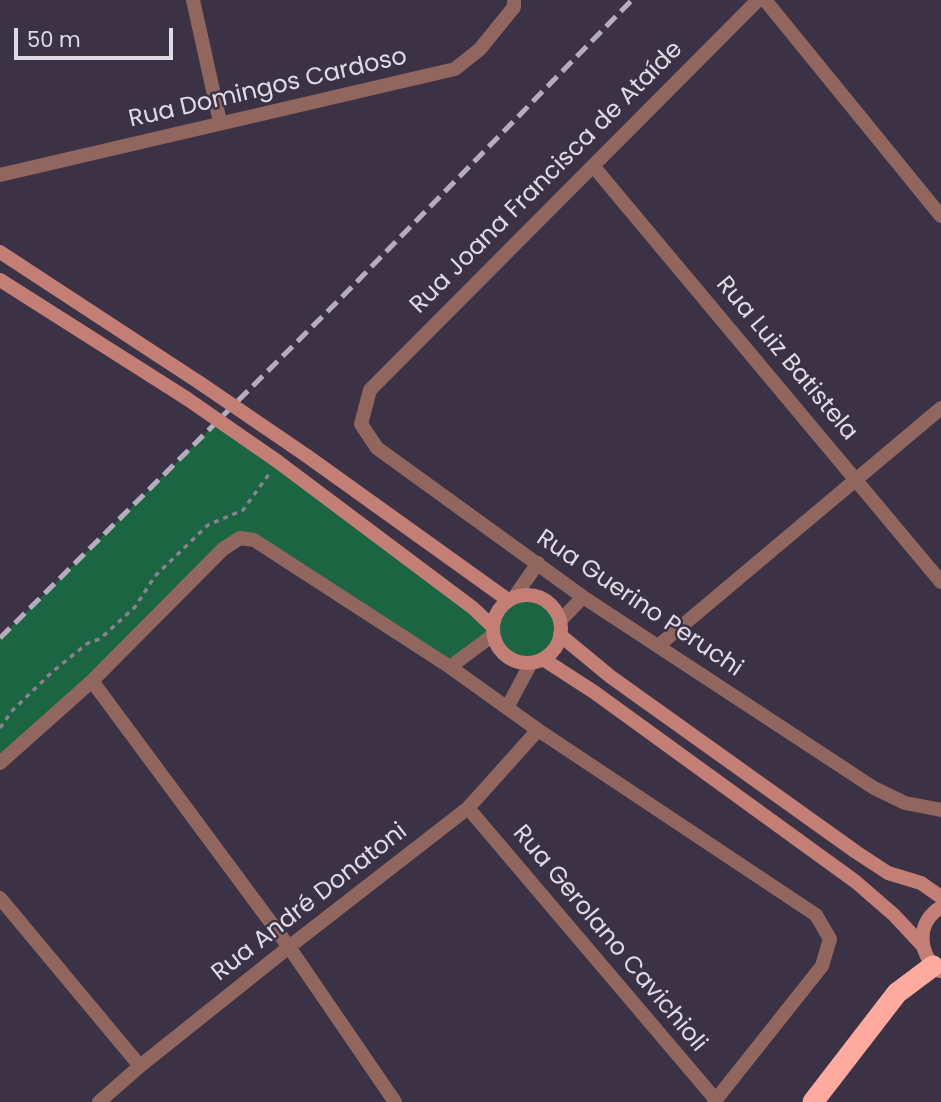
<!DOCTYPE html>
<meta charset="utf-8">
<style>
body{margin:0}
#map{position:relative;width:941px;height:1102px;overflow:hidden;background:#3c3246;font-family:Poppins,sans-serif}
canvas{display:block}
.scale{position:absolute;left:14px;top:28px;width:159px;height:32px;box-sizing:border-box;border:4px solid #e0d9e6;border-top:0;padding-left:9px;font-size:21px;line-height:24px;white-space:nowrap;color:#e0d9e6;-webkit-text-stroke:5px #3c3246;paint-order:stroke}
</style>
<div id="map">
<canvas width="941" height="1102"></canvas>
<div class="scale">50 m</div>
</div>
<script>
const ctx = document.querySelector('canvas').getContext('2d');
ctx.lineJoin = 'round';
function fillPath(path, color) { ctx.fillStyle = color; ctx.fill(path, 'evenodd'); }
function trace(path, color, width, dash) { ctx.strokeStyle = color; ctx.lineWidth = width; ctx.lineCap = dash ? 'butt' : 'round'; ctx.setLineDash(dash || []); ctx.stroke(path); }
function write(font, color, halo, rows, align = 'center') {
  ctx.font = font + ' Poppins,sans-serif'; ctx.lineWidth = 5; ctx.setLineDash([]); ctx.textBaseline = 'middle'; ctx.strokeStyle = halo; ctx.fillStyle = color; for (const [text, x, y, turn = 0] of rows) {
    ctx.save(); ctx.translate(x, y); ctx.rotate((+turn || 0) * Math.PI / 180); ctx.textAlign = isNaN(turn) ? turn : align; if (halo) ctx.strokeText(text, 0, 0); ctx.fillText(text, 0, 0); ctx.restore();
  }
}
fillPath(new Path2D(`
 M218 421 493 625C497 611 504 598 520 595 531 594 542 596 550 604 587 641 522 694 494 640L450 667 240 538 0 763V638Z`), '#1b6542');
trace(new Path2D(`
 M0 728 12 711 52 672 88 643 100 639 135 607 155 576 208 525 243 510 269 474`), '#898191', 3.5, [5, 5]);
trace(new Path2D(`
 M193 0 220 122
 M758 0 370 390 361 424 377 448 583 597 874 788 905 803 941 810
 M765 0 941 216
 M594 167 941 582
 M0 175 455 69 480 49 514 7V0
 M515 596 538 563
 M560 621 583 597
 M658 646 941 408
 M450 667 493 635
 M92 681 289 947 395 1102
 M508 706 531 663
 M0 763 92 681 223 549 240 538 254 540 450 667 538 730 816 915 830 939 822 966 714 1102
 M468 808 716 1100
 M0 898 140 1066
 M99 1102 140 1066 289 947 468 808 538 730`), '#91665f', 14);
trace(new Path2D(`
 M0 252 200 383
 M0 280 186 398
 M307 456 508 600
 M277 461 473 608 492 626
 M493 629a34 34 0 1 1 68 0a34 34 0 1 1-68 0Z
 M560 635 611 677 856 852 888 873 921 883 941 897
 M543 659 594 692 856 882 894 915 922 945
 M940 971C917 954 916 922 941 907`), '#c37f75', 14);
trace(new Path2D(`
 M813 1102 897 993 933 966`), '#feaa9e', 21);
trace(new Path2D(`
 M0 638 337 302 632 0`), '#b5adbc', 5, [14, 7]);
trace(new Path2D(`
 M200 383 307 456
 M186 398 277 461`), '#c37f75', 14);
write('24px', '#e0d9e6', '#3c3246', [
 ["Rua Domingos Cardoso",268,89,-13],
 ["Rua Joana Francisca de Ataíde",547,178,-45],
 ["Rua Luiz Batistela",786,359,50],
 ["Rua Guerino Peruchi",639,604,34],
 ["Rua André Donatoni",310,903,-38],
 ["Rua Gerolano Cavichioli",609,939,50]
]);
</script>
